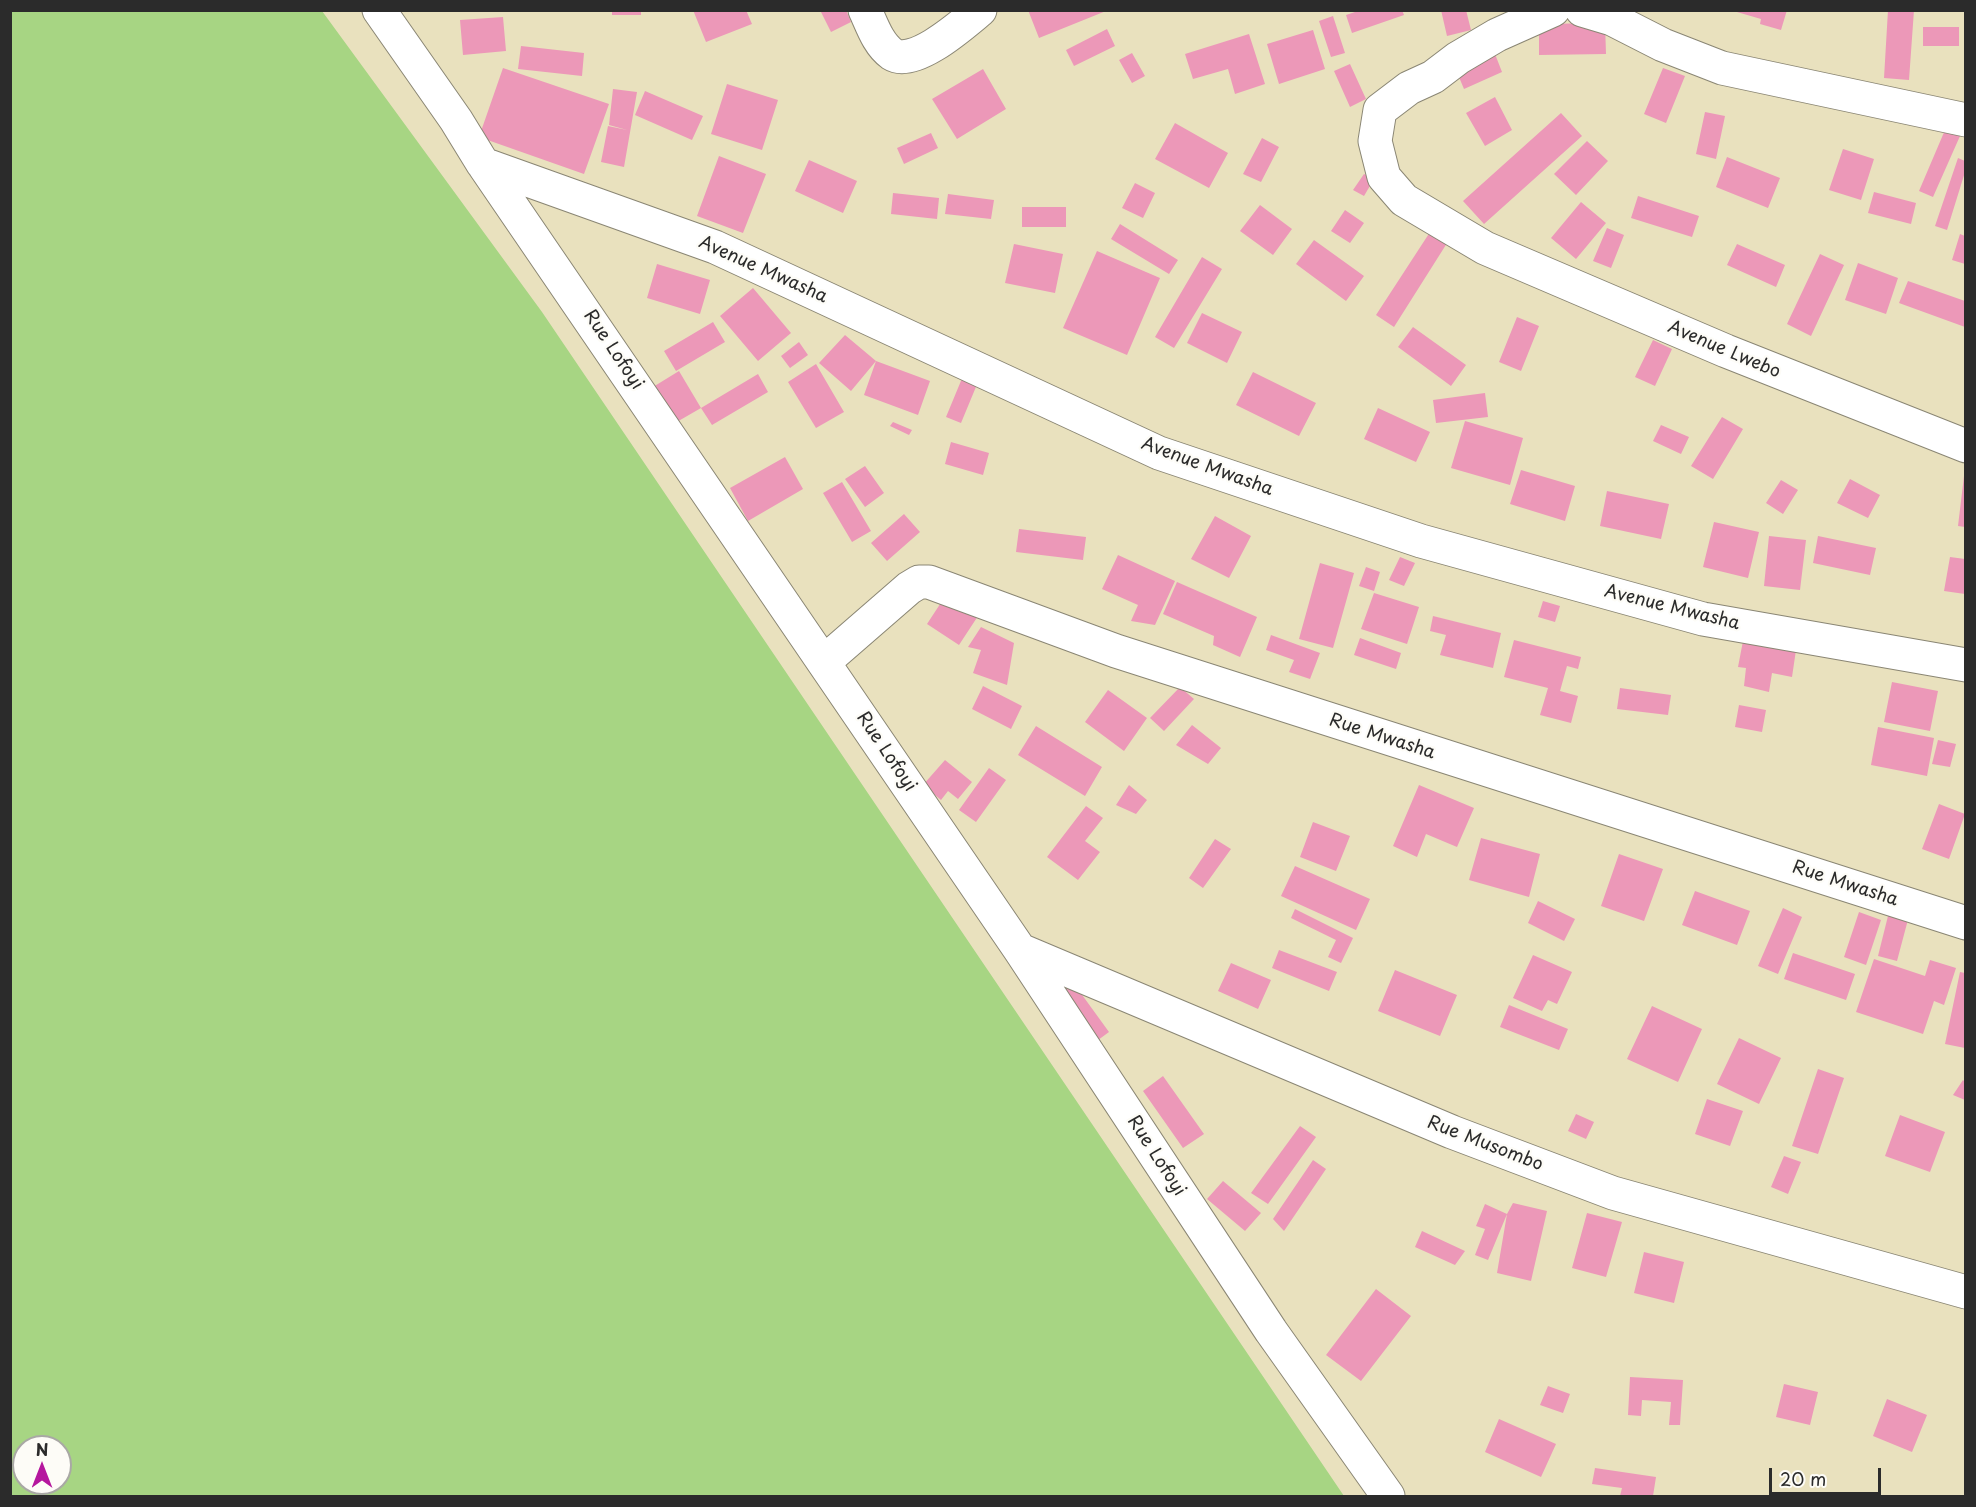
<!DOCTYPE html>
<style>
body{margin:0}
#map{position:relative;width:1976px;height:1507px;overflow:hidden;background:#e9e1be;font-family:"Playpen Sans",sans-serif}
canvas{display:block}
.frame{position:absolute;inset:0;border:12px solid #2b2b2b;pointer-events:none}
.north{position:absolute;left:12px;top:1435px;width:60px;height:60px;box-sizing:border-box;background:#fdfcf7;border:2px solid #a9a8a5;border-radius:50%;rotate:0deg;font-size:16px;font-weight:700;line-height:24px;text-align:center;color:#2b2b2b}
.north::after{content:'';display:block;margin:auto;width:21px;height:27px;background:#b5179e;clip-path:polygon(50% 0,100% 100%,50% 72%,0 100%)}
.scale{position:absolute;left:1769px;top:1468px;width:112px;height:27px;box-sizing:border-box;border:3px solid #2b2b2b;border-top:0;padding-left:8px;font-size:18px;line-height:21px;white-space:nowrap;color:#2b2b2b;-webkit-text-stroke:4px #fdfcf7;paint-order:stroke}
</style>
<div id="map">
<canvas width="1976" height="1507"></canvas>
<div class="frame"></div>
<div class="north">N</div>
<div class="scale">20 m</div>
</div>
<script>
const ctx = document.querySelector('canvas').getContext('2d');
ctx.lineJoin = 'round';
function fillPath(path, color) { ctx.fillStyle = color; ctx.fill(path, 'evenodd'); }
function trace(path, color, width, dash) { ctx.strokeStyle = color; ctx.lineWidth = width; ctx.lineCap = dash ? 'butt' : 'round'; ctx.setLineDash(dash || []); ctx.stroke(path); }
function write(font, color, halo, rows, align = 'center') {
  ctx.font = font + ' "Playpen Sans",sans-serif'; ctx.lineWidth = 4.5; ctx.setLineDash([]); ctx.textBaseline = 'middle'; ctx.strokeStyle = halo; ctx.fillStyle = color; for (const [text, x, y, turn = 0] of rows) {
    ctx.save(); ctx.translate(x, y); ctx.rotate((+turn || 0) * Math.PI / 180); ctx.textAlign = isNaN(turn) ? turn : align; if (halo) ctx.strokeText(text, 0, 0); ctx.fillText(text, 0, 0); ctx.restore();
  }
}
fillPath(new Path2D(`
 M10 11H322L542 312 1344 1496H11ZM24 1447H60V1483H24Z`), '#a7d583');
fillPath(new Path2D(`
 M612 10H641V15H612Z
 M693 10H746L752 24 706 42Z
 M820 10H846L851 22 831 32Z
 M1028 10H1106V11L1039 38Z
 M1361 10H1402L1404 15 1352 33 1346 15Z
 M1441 10H1466L1471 30 1447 36Z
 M1730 10H1787L1781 30 1760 24 1761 19Z
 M1888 10H1914L1909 80 1884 78Z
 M1333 16 1345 53 1331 57 1319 21Z
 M503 17 506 51 463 55 460 20Z
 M1605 23 1606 54 1539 55V24Z
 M1923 27H1959V46H1923Z
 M1107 29 1115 46 1074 66 1066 50Z
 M1313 30 1325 69 1279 84 1267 44Z
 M1249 34 1265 84 1235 94 1228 69 1193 79 1185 54Z
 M521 46 584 53 582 76 518 69Z
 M1132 53 1145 76 1132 83 1119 60Z
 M1495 54 1502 72 1464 89 1456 70Z
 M1350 64 1366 99 1350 107 1334 71Z
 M503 68 609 104 584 174 479 137Z
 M1663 68 1685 76 1666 123 1644 114Z
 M983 69 1006 109 957 139 932 99Z
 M727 84 778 100 762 150 711 134Z
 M613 89 637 92 624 167 601 162 608 126 627 130 609 125Z
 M645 91 703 116 692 140 635 115Z
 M1495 97 1512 130 1485 146 1466 113Z
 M1705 112 1725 116 1716 159 1696 154Z
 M1561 113 1582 136 1484 224 1463 201Z
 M1175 123 1228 153 1209 188 1155 159Z
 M1945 130 1960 136 1933 197 1919 191Z
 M931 133 938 148 904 164 897 148Z
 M1262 138 1279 147 1261 182 1243 174Z
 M1587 141 1608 161 1576 195 1554 174Z
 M1843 149 1874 159 1861 200 1829 190Z
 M719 156 766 174 743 233 697 216Z
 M1727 157 1780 178 1768 208 1716 187Z
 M1958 158 1965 161V172L1947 230 1935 226Z
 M809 160 857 181 843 213 795 191Z
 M1364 174 1374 179 1364 196 1353 190Z
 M1135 183 1155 193 1143 218 1122 208Z
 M1874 192 1916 203 1911 224 1868 213Z
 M893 193 939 198 937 219 891 214Z
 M948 194 994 200 991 219 945 214Z
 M1638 196 1699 216 1692 237 1631 218Z
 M1581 202 1606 223 1576 259 1551 238Z
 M1260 205 1292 229 1273 255 1240 231Z
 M1022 207H1066V227H1022Z
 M1345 210 1364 223 1350 243 1331 231Z
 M1120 224 1178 260 1169 274 1111 239Z
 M1607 228 1624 235 1611 268 1593 261Z
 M1432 229 1449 240 1394 327 1376 315Z
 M1960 234 1965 236V264L1952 260Z
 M1314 240 1364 276 1346 301 1296 264Z
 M1014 244 1063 254 1055 293 1005 283Z
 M1737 244 1785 265 1776 287 1727 265Z
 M1097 251 1160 278 1127 355 1063 328Z
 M1820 254 1844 265 1811 336 1787 324Z
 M1202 257 1222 269 1174 348 1155 337Z
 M1858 263 1898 278 1886 314 1845 300Z
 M657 264 710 280 700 314 647 298Z
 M1908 281 1965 301V327L1899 303Z
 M753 288 791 333 758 361 720 316Z
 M1202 313 1242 332 1227 363 1187 343Z
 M1517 317 1539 326 1521 371 1499 362Z
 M713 322 725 342 676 371 664 351Z
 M1413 327 1466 365 1451 386 1398 347Z
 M845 335 876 361 851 391 819 363Z
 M1653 340 1672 349 1655 386 1635 377Z
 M799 342 808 355 790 368 781 356Z
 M876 361 930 381 918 415 864 395Z
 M816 364 844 412 816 428 788 382Z
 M679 371 701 408 675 423 653 387Z
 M1253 372 1316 403 1299 436 1236 405Z
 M758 374 768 392 712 425 701 408Z
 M963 376 978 382 961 423 946 417Z
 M1485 393 1488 417 1436 423 1433 400Z
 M1378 408 1430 432 1416 462 1364 439Z
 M1722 417 1743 429 1713 479 1691 466Z
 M1465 421 1523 438 1510 485 1451 468Z
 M893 422 912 430 909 435 890 426Z
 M1661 425 1689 437 1681 454 1653 441Z
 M951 442 989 453 983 475 945 464Z
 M785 457 803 489 748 521 730 488Z
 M865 466 884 493 865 507 845 479Z
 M1521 470 1575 486 1565 521 1510 504Z
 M1964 476H1965V527L1958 526Z
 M1850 479 1880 495 1868 518 1837 503Z
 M1781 480 1798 490 1783 514 1766 503Z
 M842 482 871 531 852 542 823 493Z
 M1607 491 1669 504 1661 539 1600 526Z
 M904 514 920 532 887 561 871 543Z
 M1215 516 1251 536 1229 578 1191 559Z
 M1714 522 1759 532 1748 578 1703 567Z
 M1019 529 1086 537 1083 560 1016 552Z
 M1769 536 1806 540 1800 590 1764 586Z
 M1818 536 1876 548 1870 575 1813 563Z
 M1118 555 1175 581 1155 625 1131 621 1138 605 1102 589Z
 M1400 557 1415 563 1404 586 1389 580Z
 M1950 557 1965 559V594L1944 591Z
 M1320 563 1354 573 1333 648 1299 639Z
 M1366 567 1380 572 1374 591 1359 586Z
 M1177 582 1257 617 1240 657 1213 645 1214 636 1163 614Z
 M1374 593 1419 607 1407 644 1361 629Z
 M946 595 978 616 959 645 927 624Z
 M1543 601 1560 606 1555 622 1538 617Z
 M1433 616 1501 633 1493 668 1440 655 1446 635 1430 631Z
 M981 627 1014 643 1007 685 973 673 981 650 968 647Z
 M1271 635 1320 653 1310 679 1289 672 1294 660 1266 650Z
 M1360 638 1401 653 1396 669 1354 655Z
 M1514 640 1581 657 1578 669 1567 666 1560 691 1578 696 1571 723 1540 715 1548 688 1504 677Z
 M1743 641 1796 650 1792 677 1772 673 1769 692 1744 686 1746 668 1738 667Z
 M1892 682 1938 691 1930 731 1884 722Z
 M983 686 1022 706 1011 729 972 709Z
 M1180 687 1194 699 1164 731 1150 718Z
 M1620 688 1671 695 1668 715 1617 709Z
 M1108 690 1147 718 1124 751 1085 722Z
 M1739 705 1766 710 1762 732 1735 727Z
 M1192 725 1221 748 1208 764 1176 745Z
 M1036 726 1102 767 1085 796 1018 755Z
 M1878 727 1934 738 1927 776 1871 765Z
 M1938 740 1956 744 1950 767 1932 764Z
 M945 760 972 782 958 799 948 791 941 800 923 785Z
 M989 768 1006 780 976 822 959 810Z
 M1129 785 1147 800 1136 814 1116 805Z
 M1419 785 1474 808 1457 847 1426 834 1417 857 1393 846Z
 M1939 804 1965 814 1949 859 1922 849Z
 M1086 806 1103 818 1085 841 1100 852 1078 880 1047 857Z
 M1313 822 1350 836 1336 871 1300 857Z
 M1481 838 1540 854 1529 897 1469 880Z
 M1215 839 1231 849 1203 888 1189 878Z
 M1619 854 1663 869 1644 921 1601 906Z
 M1295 866 1370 899 1356 930 1281 896Z
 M1695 891 1750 911 1737 945 1682 925Z
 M1538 901 1575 919 1564 941 1528 923Z
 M1783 908 1802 917 1778 974 1758 966Z
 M1890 908 1910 912 1897 961 1878 956Z
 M1295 909 1353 938 1341 963 1328 957 1336 940 1291 918Z
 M1859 912 1881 920 1866 965 1844 957Z
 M1279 950 1337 972 1329 991 1272 968Z
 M1793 953 1855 974 1846 1000 1784 979Z
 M1533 955 1572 972 1557 1004 1548 1000 1542 1011 1513 998Z
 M1874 959 1925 976 1930 960 1956 968 1944 1005 1934 1001 1923 1034 1856 1012Z
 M1231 963 1271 980 1258 1009 1218 991Z
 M1395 970 1457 995 1440 1036 1378 1011Z
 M1960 972 1965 973V1048L1945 1044Z
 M1072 981 1109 1032 1094 1043 1056 992Z
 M1509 1005 1568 1029 1559 1050 1500 1027Z
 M1652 1006 1702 1029 1678 1082 1627 1059Z
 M1739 1038 1781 1058 1759 1104 1717 1084Z
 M1818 1069 1844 1078 1818 1154 1792 1146Z
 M1163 1076 1204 1134 1183 1148 1143 1091Z
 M1963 1080 1965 1082V1100L1953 1095Z
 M1707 1099 1743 1111 1730 1146 1695 1134Z
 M1576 1114 1594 1122 1586 1139 1568 1131Z
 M1900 1115 1945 1132 1930 1172 1885 1156Z
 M1300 1126 1316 1137 1268 1204 1251 1193Z
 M1784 1156 1801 1162 1788 1194 1771 1187Z
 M1313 1160 1326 1169 1284 1231 1273 1219Z
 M1223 1181 1261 1213 1245 1231 1207 1199Z
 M1513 1203 1547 1211 1531 1281 1497 1273 1507 1214Z
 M1485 1204 1507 1214 1488 1260 1475 1255 1485 1229 1476 1226Z
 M1587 1213 1622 1222 1606 1277 1572 1268Z
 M1422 1231 1465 1251 1455 1265 1415 1247Z
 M1644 1252 1684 1262 1674 1303 1634 1293Z
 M1376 1289 1411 1316 1361 1381 1326 1355Z
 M1630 1377 1683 1380 1680 1425H1669L1671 1402 1642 1400 1641 1416 1628 1415Z
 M1784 1384 1818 1392 1810 1425 1776 1417Z
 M1548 1386 1570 1394 1563 1413 1540 1405Z
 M1887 1399 1927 1415 1912 1452 1873 1436Z
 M1499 1419 1556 1444 1541 1477 1485 1452Z
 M1595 1468 1656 1477 1653 1496H1620L1622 1488 1592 1484Z`), '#ec98b8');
const minor = new Path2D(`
 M379 10 456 120 483 164 1020 950 1271 1331 1388 1496
 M865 10C872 25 878 44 892 54 914 68 963 24 980 10
 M1553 10 1497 35 1458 58 1433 77 1409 88 1380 110 1375 141 1384 177 1404 200 1485 248 1726 351 1966 446
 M1582 10 1612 19 1663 45 1722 68 1966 120
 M483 164 715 247 1159 453 1421 541 1703 619 1966 665
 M825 661 909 588 919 582H929L1116 651 1966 923
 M1020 950 1452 1132 1613 1193 1966 1292`);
trace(minor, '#8a8674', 35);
trace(minor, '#fff', 33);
write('18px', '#2b2b2b', '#fdfcf7', [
 ["Avenue Mwasha",763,270,24],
 ["Rue Lofoyi",613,350,56],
 ["Avenue Lwebo",1724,350,23],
 ["Avenue Mwasha",1207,467,20],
 ["Avenue Mwasha",1672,608,14],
 ["Rue Mwasha",1382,737,18],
 ["Rue Lofoyi",886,752,56],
 ["Rue Mwasha",1845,884,18],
 ["Rue Musombo",1485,1144,21],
 ["Rue Lofoyi",1156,1156,57]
]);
</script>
